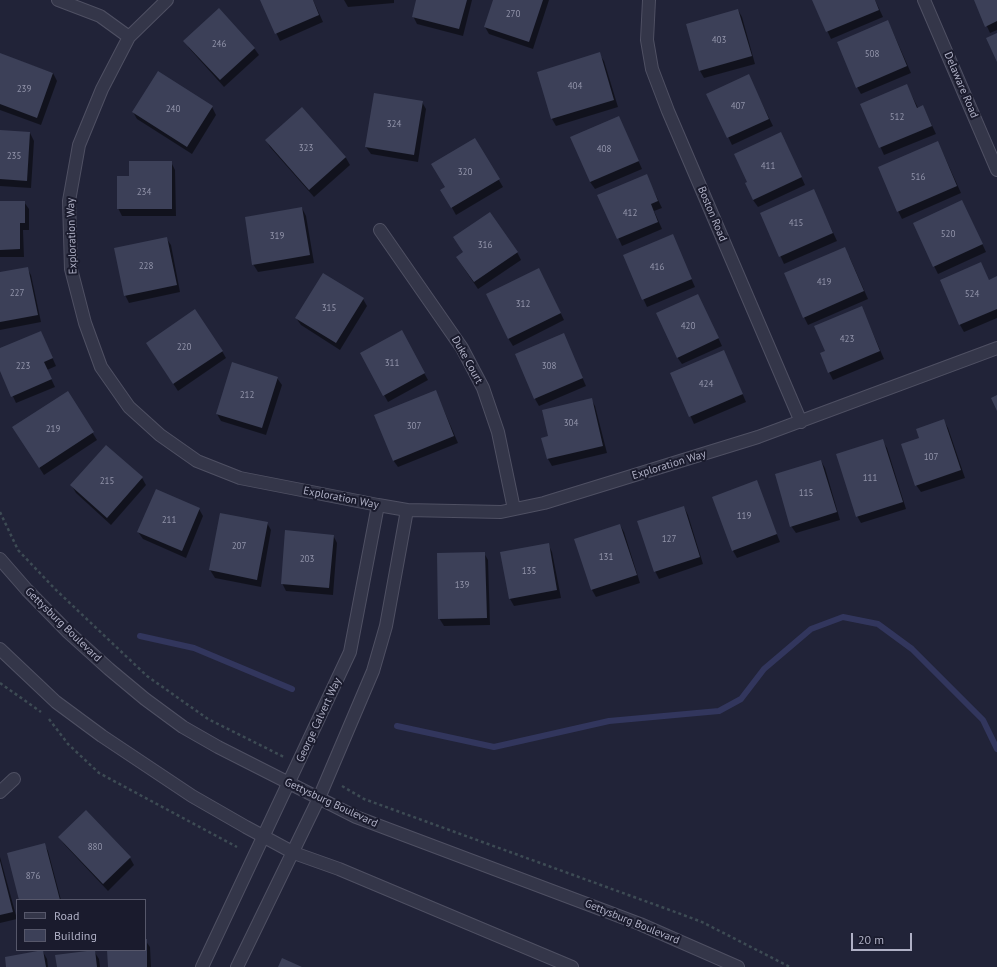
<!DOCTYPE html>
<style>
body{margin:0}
#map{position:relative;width:997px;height:967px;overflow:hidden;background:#212338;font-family:"PT Sans",sans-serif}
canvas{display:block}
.legend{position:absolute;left:16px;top:899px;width:130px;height:52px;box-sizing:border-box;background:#1a1b2d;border:1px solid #56576a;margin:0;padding:5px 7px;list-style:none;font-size:12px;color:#afb0c5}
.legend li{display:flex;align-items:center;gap:8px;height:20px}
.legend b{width:20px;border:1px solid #56576a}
.scale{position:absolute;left:851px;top:933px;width:61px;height:18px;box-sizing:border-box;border:2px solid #afb0c5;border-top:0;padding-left:5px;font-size:12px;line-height:14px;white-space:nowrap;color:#afb0c5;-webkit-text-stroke:3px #1a1b2d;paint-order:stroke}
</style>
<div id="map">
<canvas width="997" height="967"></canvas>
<ul class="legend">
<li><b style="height:5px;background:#343649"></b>Road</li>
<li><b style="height:11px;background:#3c4058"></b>Building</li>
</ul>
<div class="scale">20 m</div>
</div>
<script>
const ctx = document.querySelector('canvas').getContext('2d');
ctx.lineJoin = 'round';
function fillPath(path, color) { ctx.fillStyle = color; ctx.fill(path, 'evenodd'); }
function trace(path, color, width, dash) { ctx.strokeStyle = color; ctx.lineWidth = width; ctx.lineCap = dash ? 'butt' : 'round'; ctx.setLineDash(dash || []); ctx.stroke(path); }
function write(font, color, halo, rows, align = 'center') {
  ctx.font = font + ' "PT Sans",sans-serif'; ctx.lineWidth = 4; ctx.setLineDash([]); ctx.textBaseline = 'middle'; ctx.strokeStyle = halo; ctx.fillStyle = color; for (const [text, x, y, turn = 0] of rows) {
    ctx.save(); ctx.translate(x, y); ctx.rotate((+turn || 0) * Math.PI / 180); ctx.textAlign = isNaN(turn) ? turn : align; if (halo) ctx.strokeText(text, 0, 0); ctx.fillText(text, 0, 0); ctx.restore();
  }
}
fillPath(new Path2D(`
 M261 0H313L323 22 280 41Z
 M344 0H394V3L348 7Z
 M417 0H472L463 36 417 24 413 16Z
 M494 0H549L533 49 489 34 485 27Z
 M813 0H875L883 17 831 39Z
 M975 0H997V30L990 33Z
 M738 10 742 17 755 64 704 78 700 71 687 25Z
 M888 21 911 73 861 94 857 87Z
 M185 41 254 48 259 55 224 87 189 48Z
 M0 54 53 73 57 81 41 125 0 110Z
 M599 54 604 61 618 107 556 126 552 119 538 72Z
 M158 73 212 107 216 115 192 154 137 119 133 112Z
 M752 83 773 126 732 145 708 95Z
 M907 86 918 108 923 106 936 134 884 155 861 104Z
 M422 102 426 109 418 162 371 154 366 147Z
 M302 108 346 158 350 165 314 197 270 147 266 140Z
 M622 124 642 169 595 189 590 182Z
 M0 131 30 133 34 141 31 188 0 186Z
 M475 139 503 187 456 215 442 190 446 188Z
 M785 141 805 185 758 207 753 200Z
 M938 142 961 193 902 219 898 211Z
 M171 162 175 170 176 216H122L118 208 130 177Z
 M646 175 662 208 654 211 662 229 622 246 599 196Z
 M817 198 837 241 784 264 761 213Z
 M0 202H24L29 209V230H23L24 257H0Z
 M302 208 306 216 314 263 258 272 253 264Z
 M966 209 986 252 938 274 934 266Z
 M672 235 695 287 647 307 624 256Z
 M166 238 171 245 180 292 129 303 125 295Z
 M517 252 521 260 478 289 457 258 464 253Z
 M849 256 868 299 808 325 804 317Z
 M981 264 989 281 997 279V318L964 332 960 325Z
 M27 268 31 275 41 322 0 330V273Z
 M543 277 564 320 513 346 508 338Z
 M698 295 722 346 682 364 677 357Z
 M363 299 367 306 340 350 301 325 296 318Z
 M865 315 884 359 833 380 829 372 826 351Z
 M41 332 56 366 47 370 55 387 16 403 0 368V349Z
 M401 332 428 380 388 402 361 354Z
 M564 335 586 386 539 406 535 399Z
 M151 350 222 351 226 358 178 391Z
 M727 358 746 402 694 424 671 373Z
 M277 378 282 385 266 435 221 421 217 414Z
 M67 392 97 440 44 475 18 434Z
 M436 392 458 443 398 467 393 460Z
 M591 399 595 406 607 453 552 466 548 459 543 438 549 437Z
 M944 421 948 428 965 478 921 492 916 485 920 438Z
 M882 440 887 448 906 509 861 523 857 516Z
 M821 461 825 468 840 520 796 533 791 526Z
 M142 478 146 485 111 525 76 493 72 486Z
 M756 482 780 542 737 558 733 551Z
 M684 507 688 515 703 564 659 579 655 571Z
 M199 509 203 516 186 558 143 539 138 532Z
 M267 523 271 530 261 587 215 578 210 570Z
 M620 525 624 532 640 583 596 597 592 590Z
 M333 535 337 543 333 595 286 591 282 583Z
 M548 544 552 552 561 598 514 606 510 599Z
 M484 553 488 560 490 625 444 626 439 618Z
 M59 837 130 858 134 865 108 891 64 844Z
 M44 844 48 851 61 900H20Z
 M0 857 17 919 0 923Z
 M145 940 150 947 151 967H109L108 950H145Z
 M94 951 99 959 100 967H58Z
 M43 952 47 959 48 967H7Z`), '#0007');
trace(new Path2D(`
 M140 636 194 648 292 689
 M397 726 494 747 609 721 719 711 741 699 764 669 811 629 843 617 878 624 912 649 983 720 997 749`), '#32365d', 6);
fillPath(new Path2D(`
 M260 0H313L319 15 275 34Z
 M416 0H467L459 29 412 17Z
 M493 0H543L529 42 484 27Z
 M812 0H875L879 10 826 32Z
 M974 0H997V21L985 27Z
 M219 8 255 48 220 80 183 41Z
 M738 9 752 56 699 71 686 24Z
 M888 20 907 66 856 88 837 42Z
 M997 33V62L986 38Z
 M600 52 614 100 551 119 537 72Z
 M0 53 53 73 37 118 0 104Z
 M158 71 213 106 187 147 132 112Z
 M749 74 769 119 727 138 706 94Z
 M907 84 917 108 923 105 932 126 879 148 860 104Z
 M374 93 423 101 414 155 365 147Z
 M302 107 346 157 309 190 265 140Z
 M619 116 639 161 590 182 570 137Z
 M0 130 30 132 27 181 0 179Z
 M781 132 802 177 753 200 745 183 747 182 734 154Z
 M475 138 500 179 451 208 440 190 445 187 431 164Z
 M938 141 957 186 897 212 878 167Z
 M129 161H172V209H117V176H129Z
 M647 174 658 201 651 204 658 222 617 239 597 195Z
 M814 189 833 233 779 257 760 213Z
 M962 200 983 244 933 267 913 223Z
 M0 201H25V223H20V249L0 250Z
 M302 207 310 255 252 265 245 217Z
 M490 212 518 252 474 282 456 257 463 252 453 237Z
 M673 234 692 279 642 300 623 255Z
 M167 237 177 285 124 296 114 248Z
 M845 247 864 291 803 318 784 273Z
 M981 262 989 280 997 276V309L959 325 940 280Z
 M28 267 38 315 0 322V272Z
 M539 268 561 313 508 339 486 294Z
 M323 273 364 298 336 343 295 318Z
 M698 294 719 338 677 358 656 313Z
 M862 306 880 351 828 373 820 353 825 351 814 326Z
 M195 309 223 351 173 384 146 343Z
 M402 330 425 373 383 396 360 353Z
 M41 331 53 358 44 362 52 379 11 397 0 371V348Z
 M564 333 583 378 534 399 515 354Z
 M724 350 743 394 689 417 670 373Z
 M232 362 278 377 262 428 216 414Z
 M436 390 454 436 393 461 374 415Z
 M68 391 94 432 39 468 12 427Z
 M997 395V411L991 398Z
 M592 398 603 446 547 459 541 438 548 436 542 410Z
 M944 419 961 470 915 486 901 444 919 438 916 429Z
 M883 439 903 502 856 517 836 454Z
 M106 445 143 477 107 518 70 485Z
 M821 460 837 512 790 527 775 474Z
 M757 480 777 534 732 551 712 497Z
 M156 489 200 508 182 551 137 532Z
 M684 506 700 557 654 572 637 521Z
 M220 513 268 522 257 580 209 570Z
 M620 524 637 575 591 590 574 539Z
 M285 530 334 535 329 588 281 584Z
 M549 543 557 590 509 599 500 552Z
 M485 552 487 618 438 619 437 553Z
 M86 810 131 857 103 884 58 837Z
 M45 843 60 900H19L7 853Z
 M0 861 13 912 0 915Z
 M145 939H147V967H108L107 950H145Z
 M43 950 46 967H6L5 957Z
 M95 950 97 967H57L55 955Z
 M282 958 302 967H278Z`), '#3c4058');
const minor = new Path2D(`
 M58 0 100 16 129 37
 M167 0 129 37 102 89 79 145 69 201 71 269 85 323 101 367 129 407 160 435 197 461 240 478 378 505 407 510 501 512 544 503 758 437 997 348
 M649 0 647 40 652 69 668 111 801 422
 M924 0 997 170
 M380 230 462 348 483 388 498 432 514 509
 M0 559 27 590 68 632 109 669 145 699 183 727 218 747 356 817 640 924 738 967
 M0 649 56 702 102 736 192 796 246 827 294 853 339 869 572 967
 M0 792 14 779
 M202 967 350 652 378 505
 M237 967 319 798 373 671 386 626 407 510`);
trace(minor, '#4f5063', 14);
trace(new Path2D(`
 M0 512 18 550 55 589 147 676 208 719 284 757
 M0 683 41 712
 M49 719 68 744 99 773 237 847
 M342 786 364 799 678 913 702 922 790 967`), '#3d4b54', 2.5, [3, 3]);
trace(minor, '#343649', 12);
write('9px', '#9294aa', null, [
 ["270",513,14],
 ["403",719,40],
 ["246",219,44],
 ["508",872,54],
 ["404",575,86],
 ["239",24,89],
 ["407",738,106],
 ["240",173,109],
 ["512",897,117],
 ["324",394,124],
 ["323",306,148],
 ["408",604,149],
 ["235",14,156],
 ["411",768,166],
 ["320",465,172],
 ["516",918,177],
 ["234",144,192],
 ["412",630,213],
 ["415",796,223],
 ["520",948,234],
 ["319",277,236],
 ["316",485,245],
 ["228",146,266],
 ["416",657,267],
 ["419",824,282],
 ["227",17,293],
 ["524",972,294],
 ["312",523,304],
 ["315",329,308],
 ["420",688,326],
 ["423",847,339],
 ["220",184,347],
 ["311",392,363],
 ["223",23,366],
 ["308",549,366],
 ["424",706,384],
 ["212",247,395],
 ["304",571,423],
 ["307",414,426],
 ["219",53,429],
 ["107",931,457],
 ["111",870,478],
 ["215",107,481],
 ["115",806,493],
 ["119",744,516],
 ["211",169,520],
 ["127",669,539],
 ["207",239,546],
 ["131",606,557],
 ["203",307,559],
 ["135",529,571],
 ["139",462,585],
 ["880",95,847],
 ["876",33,876]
]);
write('11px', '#afb0c5', '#1a1b2d', [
 ["Delaware Road",961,85,67],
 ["Boston Road",712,214,67],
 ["Exploration Way",72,236,-92],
 ["Duke Court",467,360,61],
 ["Exploration Way",669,465,-17],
 ["Exploration Way",341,498,11],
 ["Gettysburg Boulevard",63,625,44],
 ["George Calvert Way",319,720,-65],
 ["Gettysburg Boulevard",331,803,25],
 ["Gettysburg Boulevard",632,922,22]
]);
</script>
